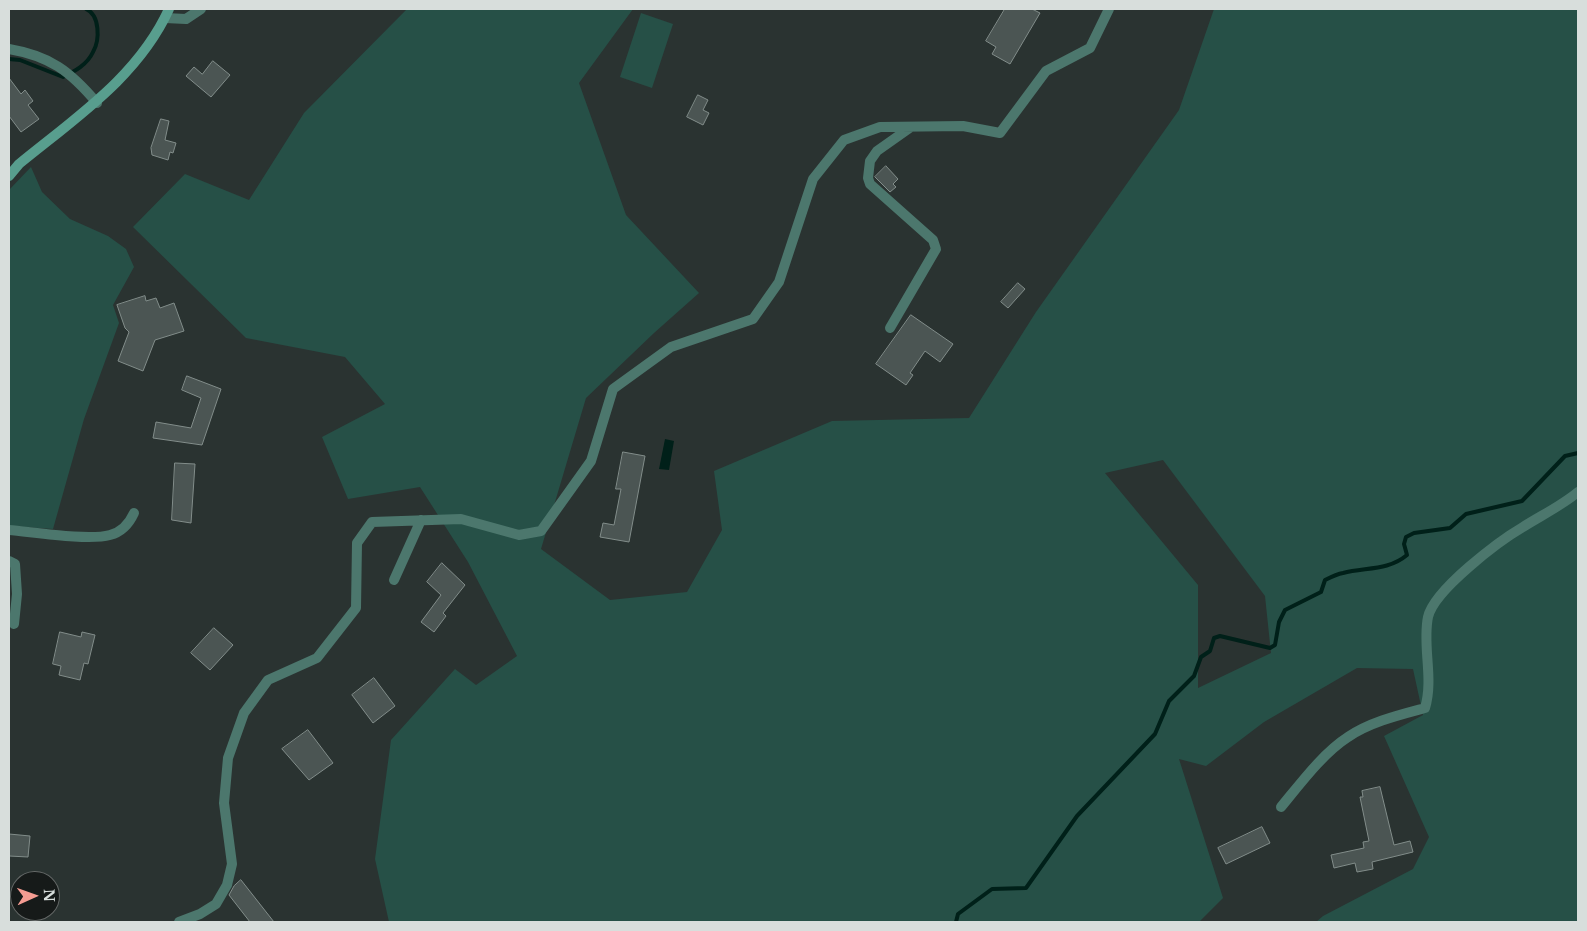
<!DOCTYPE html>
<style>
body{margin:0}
#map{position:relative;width:1587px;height:931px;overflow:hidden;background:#2a3331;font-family:"Libre Baskerville",serif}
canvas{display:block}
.frame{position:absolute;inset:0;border:10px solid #d8dedc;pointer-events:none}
.north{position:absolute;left:10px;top:871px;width:50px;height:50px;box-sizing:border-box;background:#161a19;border:1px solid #646867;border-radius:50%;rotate:88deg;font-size:14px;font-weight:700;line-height:20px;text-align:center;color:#d8dedc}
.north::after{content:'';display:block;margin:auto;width:18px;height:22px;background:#f59c92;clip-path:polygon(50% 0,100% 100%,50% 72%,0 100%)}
</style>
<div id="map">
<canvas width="1587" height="931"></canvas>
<div class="frame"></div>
<div class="north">N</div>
</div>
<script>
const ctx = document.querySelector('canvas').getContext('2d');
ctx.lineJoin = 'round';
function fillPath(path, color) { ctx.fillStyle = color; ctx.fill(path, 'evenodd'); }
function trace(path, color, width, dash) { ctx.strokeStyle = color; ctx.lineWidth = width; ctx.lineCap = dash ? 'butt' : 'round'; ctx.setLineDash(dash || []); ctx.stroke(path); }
fillPath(new Path2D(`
 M407 9H633L579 83 626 215 699 293 654 333 586 398 541 549 610 600 687 592 722 530 714 471 832 421 969 418 1036 312 1179 110 1214 9H1578V922H1316L1323 916 1413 869 1429 837 1384 736 1423 715 1413 669 1357 668 1264 722 1206 766 1179 759 1223 898 1199 922H389L375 859 391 740 455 669 476 685 517 656 468 562 420 487 348 499 322 437 385 404 345 357 246 338 133 227 185 174 249 200 304 113ZM1163 460 1265 596 1271 653 1198 688V585L1105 473Z
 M641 13 673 24 652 88 620 77Z
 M31 167 42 192 70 219 108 236 126 249 134 267 113 305 119 323 84 419 53 529 9 526V190Z`), '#265047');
fillPath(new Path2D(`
 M665 439 674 441 669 470 659 469Z`), '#002019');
trace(new Path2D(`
 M9 59 20 60 63 77C75 71 87 65 93 52 100 40 100 15 86 9
 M956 922 958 914 992 889 1026 888 1077 816 1155 734 1169 701 1194 676 1201 657 1210 651 1214 638 1220 636 1270 648 1275 645 1279 622 1285 610 1321 592 1325 580C1331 577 1337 574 1343 573 1365 567 1388 571 1407 555L1404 544 1406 537 1414 533 1450 528 1466 514 1522 501 1565 456 1578 453`), '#002019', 4);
const building = new Path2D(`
 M1005 9H1032L1040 13 1010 64 992 54 996 47 986 41Z
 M213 61 230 75 211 97 186 76 194 67 202 74Z
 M9 78 21 94 25 90 33 101 28 105 39 119 21 132 9 116Z
 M698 95 708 100 703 110 709 113 703 125 687 117Z
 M161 119 169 121 165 140 176 143 173 153 170 152 168 160 152 155 151 148Z
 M886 166 898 179 893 184 896 187 890 192 875 177Z
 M1018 283 1025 289 1008 308 1001 302Z
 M145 296 146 301 156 298 160 308 174 303 184 331 155 340 143 371 118 361 129 332 125 328 117 305Z
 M911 315 953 344 940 362 925 351 910 373 913 375 906 385 876 364Z
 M187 376 221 389 202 445 153 438 156 422 191 428 201 398 182 390Z
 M623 452 645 456 629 542 600 537 603 523 614 525 621 489H616Z
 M175 463 195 464 191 523 172 520Z
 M442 563 465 585 443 613 446 616 434 632 421 622 441 595 427 582Z
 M214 628 233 645 210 670 191 653Z
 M60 632 81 637 82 632 95 635 88 664 84 663 80 680 59 675 61 666 53 664Z
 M374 678 395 706 373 723 352 695Z
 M308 730 333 763 309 780 282 749Z
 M1380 787 1394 845 1410 841 1413 852 1372 862 1373 869 1357 872 1355 863 1334 868 1331 855 1364 848 1363 842 1369 841 1360 797H1363L1362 791Z
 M1262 827 1270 843 1226 864 1218 848Z
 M9 834 30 836 28 857 9 856Z
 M241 880 274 922H250L229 895 234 886Z`);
fillPath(building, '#4b5553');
trace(building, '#828d8a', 1);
trace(new Path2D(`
 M165 18 186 19 201 9
 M9 49C50 56 70 71 97 103
 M890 328 936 249 933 240 870 184 868 178 870 161 877 151 911 127
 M9 530C33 532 88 541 110 535 122 532 129 524 134 513
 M9 561 15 564 17 594 14 624
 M394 580 421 520
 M1281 807C1300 784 1323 753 1348 737 1370 722 1399 715 1425 708 1434 678 1422 646 1428 617 1434 590 1499 541 1523 527 1542 515 1561 506 1578 492
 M179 922 200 914 216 904 227 885 232 864 224 803 228 758 244 713 268 680 317 658 356 608 357 543 372 522 461 519 519 535 541 531 591 461 613 389 671 347 753 319 779 282 813 179 844 140 880 127 963 126 1000 133 1046 71 1090 48 1109 9`), '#4c776d', 10);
trace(new Path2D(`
 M9 176 19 164C75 118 138 77 169 9`), '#589e8e', 10);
</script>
